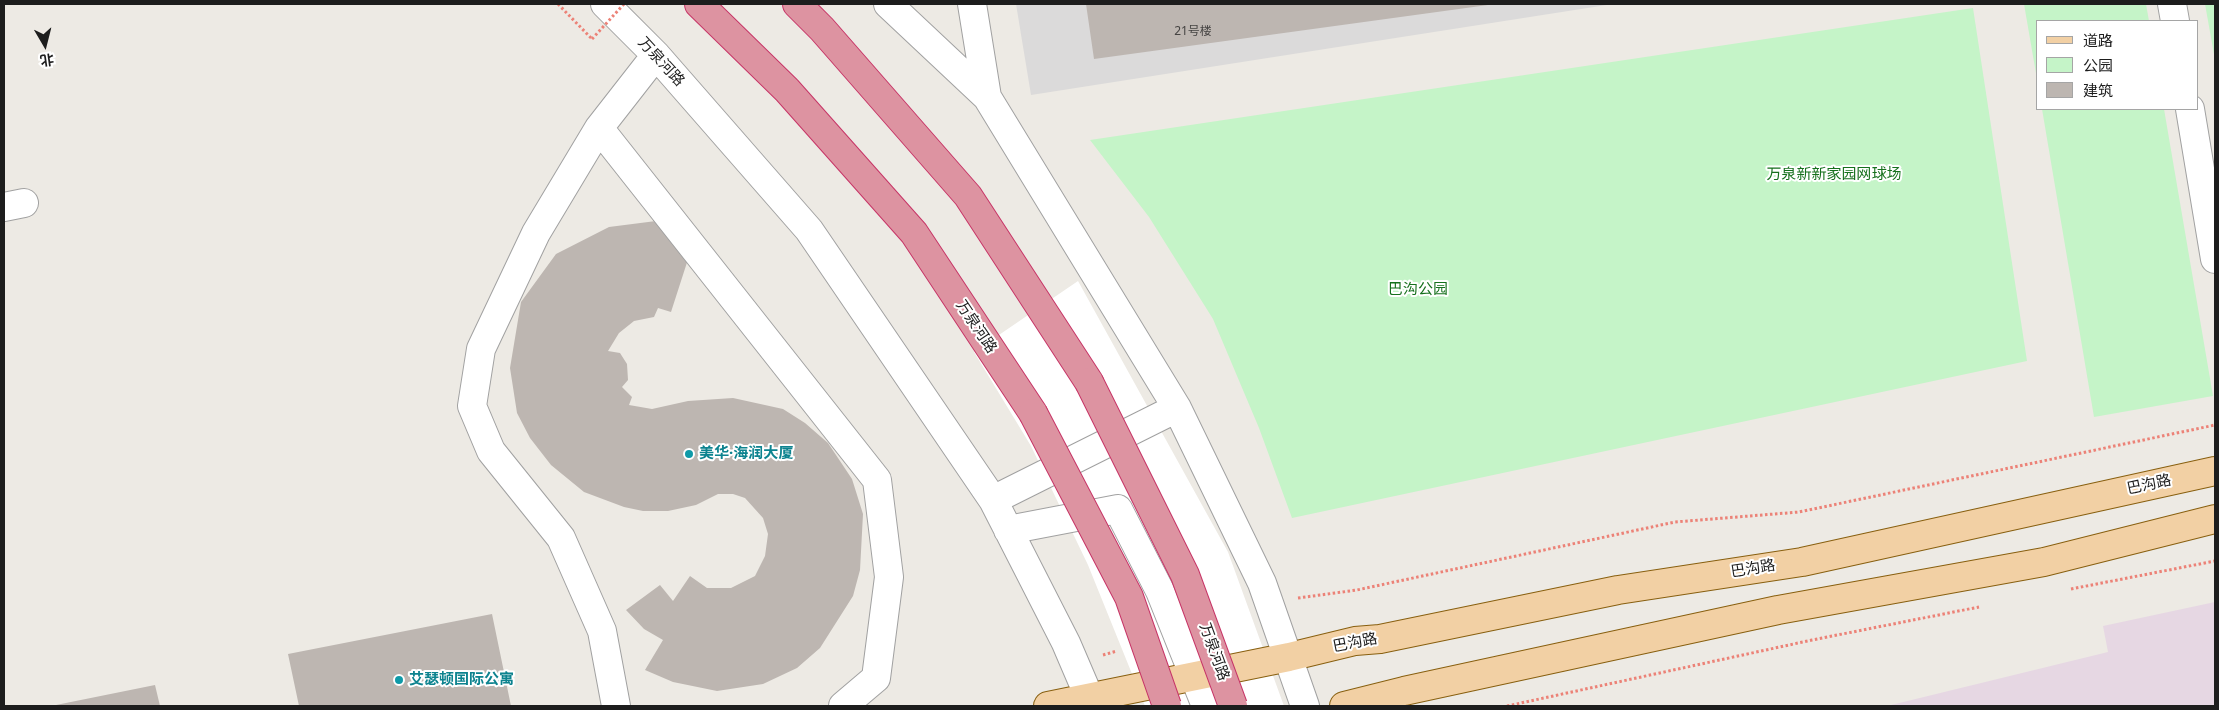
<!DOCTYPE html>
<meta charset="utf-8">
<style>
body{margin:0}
#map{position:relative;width:2219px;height:710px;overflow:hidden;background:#edeae4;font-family:"Noto Sans","Noto Sans SC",sans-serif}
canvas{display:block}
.frame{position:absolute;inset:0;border:5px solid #1d1d1d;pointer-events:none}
.legend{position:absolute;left:2036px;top:20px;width:162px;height:90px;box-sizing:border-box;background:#fff;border:1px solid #a5a5a5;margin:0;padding:6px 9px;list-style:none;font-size:15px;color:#1d1d1d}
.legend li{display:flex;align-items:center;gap:10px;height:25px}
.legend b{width:25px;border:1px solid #a5a5a5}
.north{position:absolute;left:20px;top:20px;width:50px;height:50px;-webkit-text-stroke:4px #fff;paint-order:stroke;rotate:172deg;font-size:14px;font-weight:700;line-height:20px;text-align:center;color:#1d1d1d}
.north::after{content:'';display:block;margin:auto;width:18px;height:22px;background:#1d1d1d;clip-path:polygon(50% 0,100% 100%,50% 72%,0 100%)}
</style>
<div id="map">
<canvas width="2219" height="710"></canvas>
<div class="frame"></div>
<ul class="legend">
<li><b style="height:6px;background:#f2d0a4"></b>道路</li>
<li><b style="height:14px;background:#c5f4c8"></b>公园</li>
<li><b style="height:14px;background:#bdb6b1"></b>建筑</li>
</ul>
<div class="north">北</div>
</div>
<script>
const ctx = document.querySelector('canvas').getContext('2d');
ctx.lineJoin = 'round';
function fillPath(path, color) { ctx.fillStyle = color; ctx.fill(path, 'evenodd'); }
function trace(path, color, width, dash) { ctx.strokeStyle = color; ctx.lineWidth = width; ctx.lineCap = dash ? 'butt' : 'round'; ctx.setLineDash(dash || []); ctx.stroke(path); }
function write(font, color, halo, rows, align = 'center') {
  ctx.font = font + ' "Noto Sans","Noto Sans SC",sans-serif'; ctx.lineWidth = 4; ctx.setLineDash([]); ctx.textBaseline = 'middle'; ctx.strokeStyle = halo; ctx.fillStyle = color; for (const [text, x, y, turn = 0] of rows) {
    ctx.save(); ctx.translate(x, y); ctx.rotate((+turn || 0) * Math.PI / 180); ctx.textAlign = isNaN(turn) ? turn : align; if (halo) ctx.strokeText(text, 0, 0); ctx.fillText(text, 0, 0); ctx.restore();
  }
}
fillPath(new Path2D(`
 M1016 4H1613L1031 95Z`), '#dbdada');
fillPath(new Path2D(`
 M2215 602V706H1887L2108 652 2103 626Z`), '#e6d7e3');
fillPath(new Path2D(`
 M2024 4H2146L2149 21H2038V85Z
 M2205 4H2215V60Z
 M1973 8 2027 361 1292 518 1259 428 1213 319 1149 217 1090 140Z
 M2042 109H2164L2213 396 2094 417Z`), '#c5f4c8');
fillPath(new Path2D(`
 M1078 281 1228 552 1284 706H1145L1088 565 1031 446 974 352Z`), '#fff');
fillPath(new Path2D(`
 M1086 4H1487L1488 5 1094 59Z
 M656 221 691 250 671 312 658 308 654 317 634 321 619 333 608 351 620 353 627 364 628 380 622 387 632 397 629 405 652 409 688 401 733 398 783 409 805 423 828 443 852 479 863 514 860 570 853 596 820 648 797 668 763 684 717 691 673 682 645 670 663 640 644 629 626 610 660 585 673 601 690 576 707 588H731L755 576 765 556 768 534 763 518 745 498 733 494H718L696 505 668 511H643L624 507 584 492 551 465 530 438 517 413 510 368 521 302 556 254 609 227Z
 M492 614 511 706H299L288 654Z
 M155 685 160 706H56V705Z`), '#bdb6b1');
const minor = new Path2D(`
 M605 4 656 55 809 230 993 500 1066 643 1093 706
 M888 4 987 97 1177 408 1262 583 1305 706
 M972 4 987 97
 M2172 4 2175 21
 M2190 109 2215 259
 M599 128 877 480 889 577 876 678 843 706
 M4 207 24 203
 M993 500 1177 408
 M1008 530 1118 509 1160 591 1206 706
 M616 706 602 631 561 538 491 451 472 406 481 349 536 233 599 128 656 55`);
const major = new Path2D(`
 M1048 706 1289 657 1355 641 1380 639 1618 590 1802 562 2215 471
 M1344 706 1404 691 1778 610 2044 562 2215 519`);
const highway = new Path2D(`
 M699 4 787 90 914 233 1033 413
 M797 4 822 29 968 196 1089 382`);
trace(minor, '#a1a1a1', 30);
trace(major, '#885f0f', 30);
trace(highway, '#c73567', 30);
trace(new Path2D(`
 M558 4 592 39
 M2071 589 2215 561
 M1298 598 1357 590 1675 522 1799 512 2215 425
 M1103 655 1117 651
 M1507 706 1812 640 1979 607`), '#ec8277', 3, [2.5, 2.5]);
trace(minor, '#fff', 28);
trace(major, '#f2d0a4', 28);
trace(highway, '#dd93a1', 28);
const highwayBridge = new Path2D(`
 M1089 382 1185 575 1233 706
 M1033 413 1129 597 1167 706`);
trace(highwayBridge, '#c73567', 30, []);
trace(new Path2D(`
 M592 39 624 4`), '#ec8277', 3, [2.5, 2.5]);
trace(highwayBridge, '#dd93a1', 28);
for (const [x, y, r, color] of [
 [689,454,5,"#0f9aa8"],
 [399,680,5,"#0f9aa8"]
]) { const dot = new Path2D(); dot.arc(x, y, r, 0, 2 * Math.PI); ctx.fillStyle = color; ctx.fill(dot); trace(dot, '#fff', 2); }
write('12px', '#454342', null, [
 ["21号楼",1193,32]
]);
write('15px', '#1d1d1d', '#fff', [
 ["万泉河路",661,62,47],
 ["万泉河路",976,327,56],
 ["巴沟路",2149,485,-12],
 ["巴沟路",1753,569,-9],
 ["巴沟路",1355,643,-11],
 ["万泉河路",1214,652,70]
]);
write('15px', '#16701d', '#fff', [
 ["万泉新新家园网球场",1834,175],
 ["巴沟公园",1418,290]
]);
write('bold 15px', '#0d838f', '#fff', [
 ["美华·海润大厦",699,454],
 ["艾瑟顿国际公寓",409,680]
], 'left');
</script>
